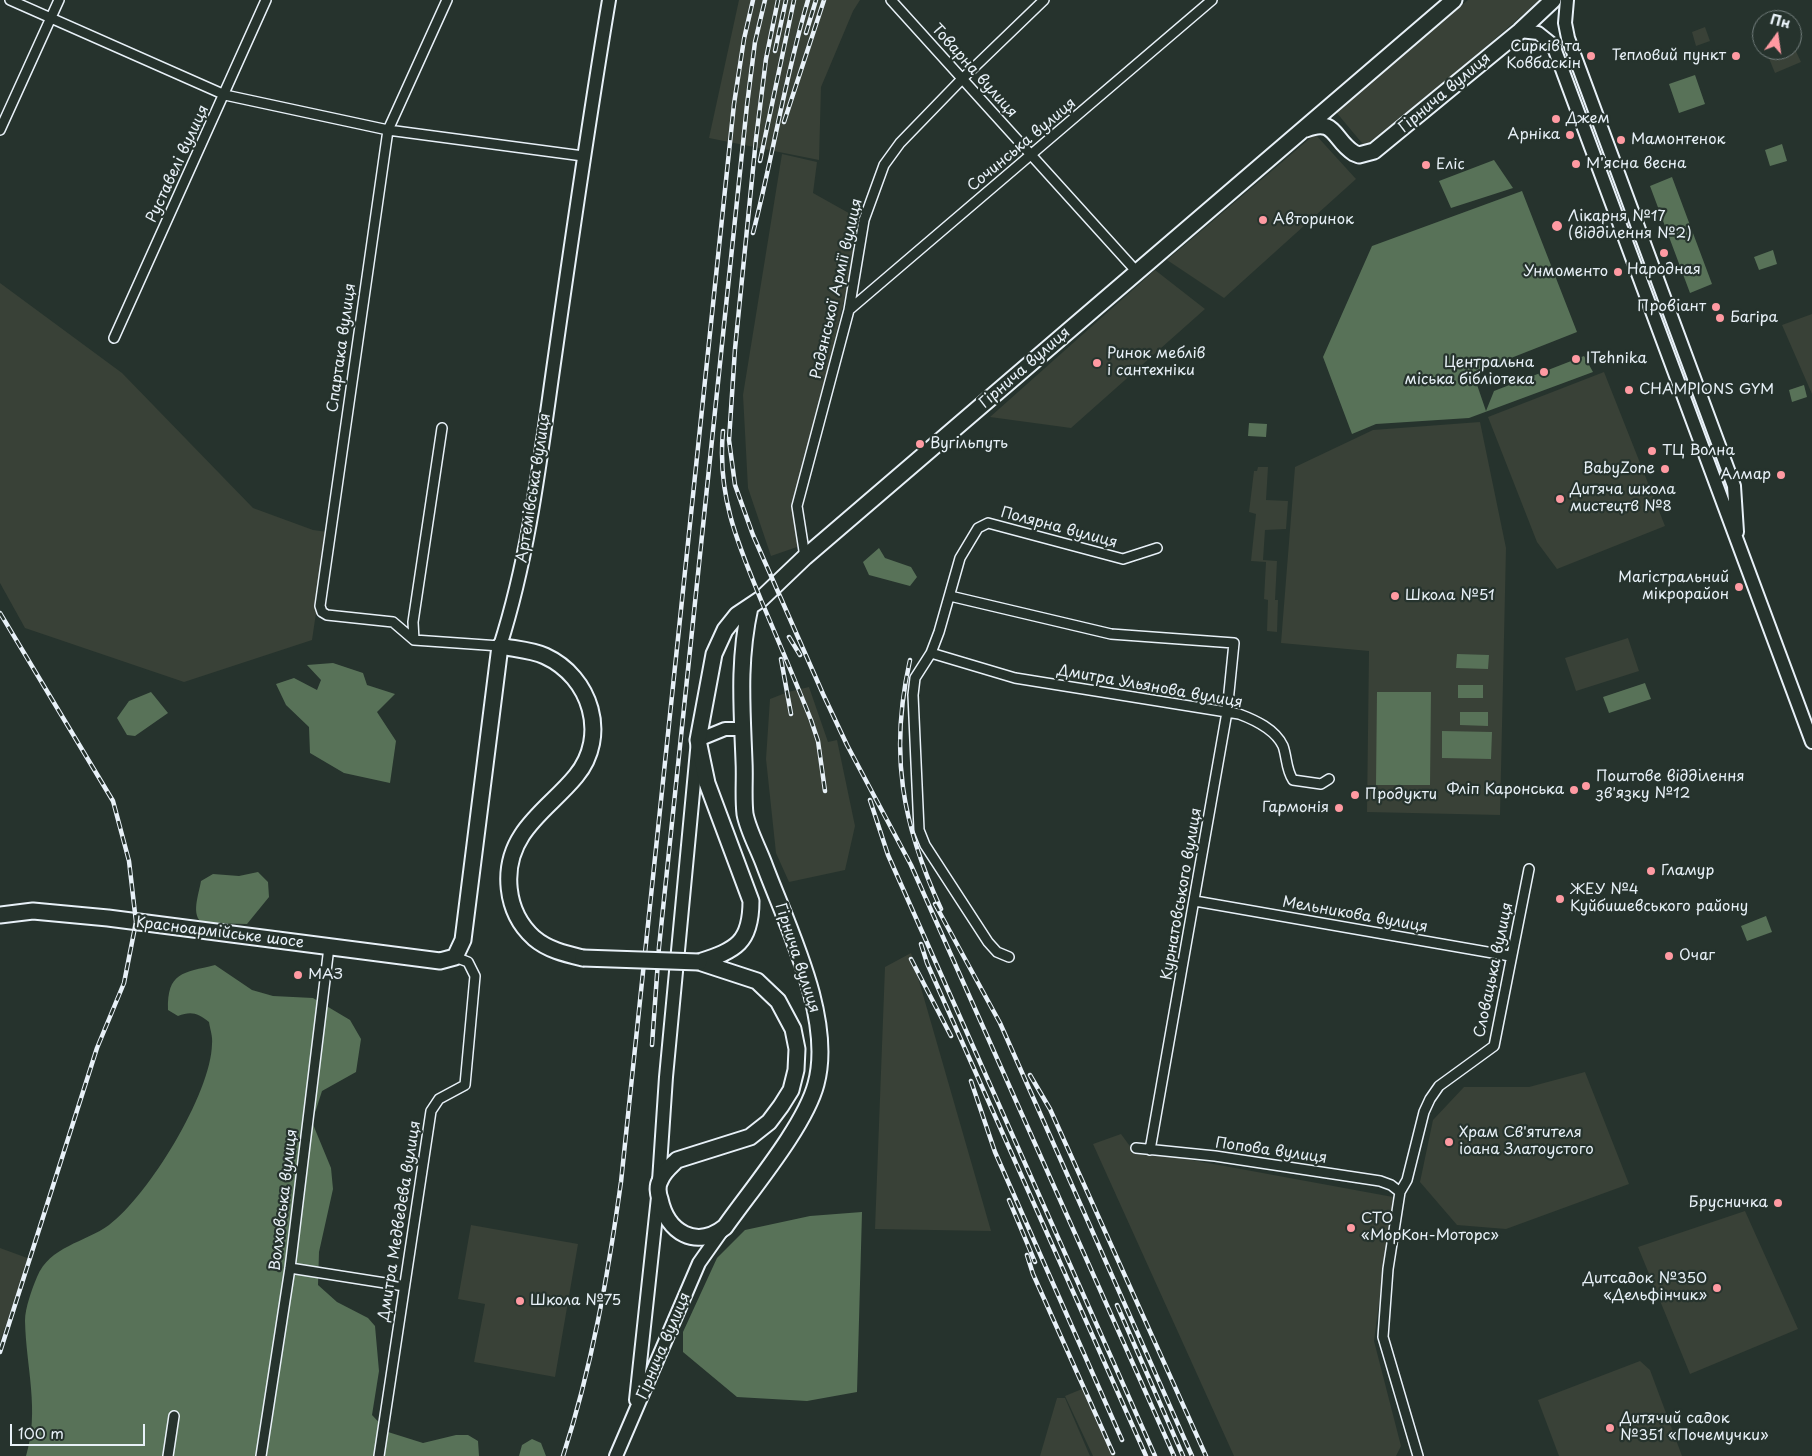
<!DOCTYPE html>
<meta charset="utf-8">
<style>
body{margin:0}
#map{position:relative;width:1812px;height:1456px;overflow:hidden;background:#26332d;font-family:"Playpen Sans",sans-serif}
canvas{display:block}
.north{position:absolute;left:1752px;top:10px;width:50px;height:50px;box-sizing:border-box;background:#26332d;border:1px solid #747f7e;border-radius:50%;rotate:14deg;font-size:14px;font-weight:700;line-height:20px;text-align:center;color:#e8f1f8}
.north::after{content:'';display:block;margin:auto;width:18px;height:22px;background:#ff9aa2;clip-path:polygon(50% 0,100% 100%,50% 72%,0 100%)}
.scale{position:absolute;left:10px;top:1424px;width:135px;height:22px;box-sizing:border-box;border:2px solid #e8f1f8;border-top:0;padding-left:6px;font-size:15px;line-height:18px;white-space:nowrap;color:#e8f1f8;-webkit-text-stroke:4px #26332d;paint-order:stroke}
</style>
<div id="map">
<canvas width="1812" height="1456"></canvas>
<div class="north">Пн</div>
<div class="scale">100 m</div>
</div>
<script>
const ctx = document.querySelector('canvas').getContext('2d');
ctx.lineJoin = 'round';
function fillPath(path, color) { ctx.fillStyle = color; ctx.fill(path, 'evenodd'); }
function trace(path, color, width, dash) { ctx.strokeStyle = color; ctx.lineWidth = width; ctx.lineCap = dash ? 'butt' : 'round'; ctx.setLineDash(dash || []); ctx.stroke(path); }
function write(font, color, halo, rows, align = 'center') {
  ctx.font = font + ' "Playpen Sans",sans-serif'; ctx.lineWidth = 4.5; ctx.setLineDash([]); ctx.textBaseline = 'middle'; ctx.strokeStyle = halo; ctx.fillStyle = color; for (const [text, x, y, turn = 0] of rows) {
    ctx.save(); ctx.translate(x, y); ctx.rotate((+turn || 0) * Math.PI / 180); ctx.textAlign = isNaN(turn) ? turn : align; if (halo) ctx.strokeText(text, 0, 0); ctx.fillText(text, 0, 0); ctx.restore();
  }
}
fillPath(new Path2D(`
 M739 0H860L853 11 821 87 819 160 709 138Z
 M1468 0H1540L1367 149 1336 112Z
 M1705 27 1710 41 1696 46 1692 32Z
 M1793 45 1801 62 1775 73 1768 56 1781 50H1792Z
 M1315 134 1356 179 1224 298 1167 260Z
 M782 154 817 162 813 193 863 221 793 515 798 538 797 547 771 556 748 488 743 395Z
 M1155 270 1205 309 1071 428 990 417Z
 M0 283 122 373 253 508 313 530 328 532 312 640 184 682 25 628 0 583Z
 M1812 314V394L1782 325Z
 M1604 372 1665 526 1557 569 1537 542 1488 417Z
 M1480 422 1506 548 1500 815 1367 812 1369 651 1281 643 1295 467 1373 430Z
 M1258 467H1268L1266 500 1288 501 1286 529 1265 530 1263 560 1277 561 1275 600H1278L1277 632 1267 631 1268 600 1264 599 1266 562 1251 561 1256 514 1249 512 1254 471H1257Z
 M1628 638 1639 671 1576 691 1565 658Z
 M809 687 828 742 837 740 855 826 845 870 789 882 776 853 766 759 770 699 788 692Z
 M911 953 991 1231 875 1229 885 967Z
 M1585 1072 1629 1184 1506 1229 1457 1225 1420 1182 1433 1120 1464 1087H1529Z
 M1121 1134 1132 1149 1393 1197 1374 1341 1401 1446 1396 1456H1234L1093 1144Z
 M1745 1211 1798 1329 1690 1374 1638 1247Z
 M471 1225 578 1244 555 1377 474 1362 485 1304 458 1299Z
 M0 1248 30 1259 0 1341Z
 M1640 1361 1650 1370 1682 1456H1559L1538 1400Z
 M1082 1389 1115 1456H1093L1065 1396Z
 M1057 1398H1065L1090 1456H1040Z`), '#394137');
fillPath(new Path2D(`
 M1695 75 1705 104 1679 113 1669 84Z
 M1782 144 1787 161 1770 166 1765 150Z
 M1494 160 1513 188 1451 208 1439 181Z
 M1672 177 1712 284 1690 293 1650 186Z
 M1522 191 1577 332 1473 373 1486 411 1494 391 1584 356 1593 372 1469 418 1376 424 1352 434 1323 357 1372 246Z
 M1773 250 1777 264 1759 270 1754 257Z
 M1804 385 1807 397 1792 402 1789 390Z
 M1249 423 1267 424 1266 437 1248 436Z
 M879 548 885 558 911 567 917 577 910 586 869 575 863 562Z
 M1457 654 1489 655 1488 669 1456 668Z
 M333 663 363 673 367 685 395 694 377 712 396 741 390 783 344 773 310 753 309 727 286 705 276 684 294 678 317 690 321 680 307 665Z
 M1645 683 1651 699 1609 713 1603 697Z
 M1458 685H1483V698H1458Z
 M151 692 168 713 135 736 127 735 117 718 129 701Z
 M1377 692H1431L1430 785H1376Z
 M1460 712H1488V726L1460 725Z
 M1442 731 1492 732 1491 759 1442 758Z
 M258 872 268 882 269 897 247 924 203 923C190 916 199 894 201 881L213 874 239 876Z
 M1766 916 1772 932 1747 941 1741 926Z
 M215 965 252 990 273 996 313 998 350 1020 361 1039 356 1072 322 1091 312 1122 331 1168 333 1189 319 1252 318 1285 337 1302 368 1318 375 1326 379 1371 372 1415 388 1432 423 1443 456 1435H468L478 1441 479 1456H26C40 1411 26 1367 25 1321 25 1308 32 1289 37 1277 50 1246 84 1243 109 1225 148 1196 211 1094 212 1044 213 1037 210 1029 209 1022 198 1013 191 1011 178 1016L168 1010C167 972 183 973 215 965Z
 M862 1212 857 1392 807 1401 737 1397 683 1352V1332L717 1258 745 1230 810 1216Z
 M532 1439 541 1443 546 1456H519L522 1445Z`), '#587258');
const minor = new Path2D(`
 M10 0 225 95 388 130 583 156
 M447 0 388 130 320 606 322 612 327 615 393 622 414 640 500 646
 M891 0 1137 272
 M0 130 59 0
 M849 310 1212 0
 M114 338 266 0
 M805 557 797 506 849 310 864 220 884 165 900 143 962 79 1044 0
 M950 596 1111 634 1234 643 1227 712 1150 1150
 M414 640 413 622 442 428
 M931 653 1015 678 1239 714C1255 720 1275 729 1283 746 1287 757 1286 770 1293 780L1321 784 1329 779
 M1195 901 1510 956
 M1009 957 997 952 988 942 925 845 919 830 913 695 915 678 931 653 939 632 960 558 978 528 988 523 1123 559 1157 548
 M1136 1148 1215 1156 1380 1181 1391 1185 1400 1192
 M290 1268 404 1286
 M168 1456 174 1416
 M261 1456 290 1268 329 947
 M379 1456 431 1111 439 1099 465 1085 475 976 468 962 455 957
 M1418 1456 1383 1337 1388 1269 1400 1192 1407 1180 1424 1112 1430 1099 1439 1086 1494 1046 1529 869`);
const secondary = new Path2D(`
 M1567 0 1565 23 1568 38 1734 486 1737 532
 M1520 31 1538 33 1553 45 1812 742
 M500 646C530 552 541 453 555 356 572 237 589 118 609 0
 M659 1181 666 1077 698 740 725 729H743
 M636 1400 658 1197
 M616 1456 699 1263 723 1229`);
const primary = new Path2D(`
 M1306 129C1336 117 1333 140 1354 153L1359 155 1374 151 1520 31 1553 0
 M0 915 33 911 108 918 440 961 455 957 463 940 500 646C514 649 532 650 545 656 591 677 609 736 576 776 559 797 536 813 522 835 501 867 505 912 534 938 548 950 566 954 583 958
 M699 962C736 950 751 943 751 901L707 783 698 740 714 654 725 630 737 615 761 599 805 557 1454 0
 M699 962 757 981 778 1001 793 1029 797 1049 796 1070 791 1090 781 1106 769 1122 750 1137 677 1160C671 1166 663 1172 660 1181 657 1186 658 1194 660 1199 667 1232 696 1250 725 1227 751 1190 805 1126 816 1084 834 1018 787 926 764 864 758 848 748 830 745 814 743 797 745 778 744 761 742 707 738 661 750 607`);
trace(minor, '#e8f1f8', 12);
trace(secondary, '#e8f1f8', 16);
trace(primary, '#e8f1f8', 19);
trace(minor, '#26332d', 9);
trace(secondary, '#26332d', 12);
trace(primary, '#26332d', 15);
const rail = new Path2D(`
 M778 0 766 59 756 139 735 349 729 440 735 485 753 535 823 694 847 745 911 865 1174 1456
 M806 33 816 0
 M775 51 786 0
 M784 122 824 0
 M760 161 794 0
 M753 233C773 156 785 77 808 0
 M723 431C717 495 737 542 761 600 778 640 795 680 811 720L818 741 825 791
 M0 613 113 801 129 861 136 922 124 983 97 1048 0 1352
 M789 637 800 655
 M781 659 791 714
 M910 660C889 753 902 824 941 909
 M870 800 888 855 1155 1456
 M935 904 1000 1023 1192 1456
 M921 944 927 963 1146 1456
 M911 959 951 1036
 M652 1045 659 947 747 105 755 42 765 0
 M1030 1075 1050 1109 1206 1456
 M971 1081 995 1152 1122 1440
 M1009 1200 1035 1262
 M1027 1255 1033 1274 1113 1453
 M1117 1305 1183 1456
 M563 1456C592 1367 608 1275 621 1182L734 104 744 39 753 0`);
trace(rail, '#e8f1f8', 4.5);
trace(rail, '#26332d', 2.5, [8]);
const primaryBridge = new Path2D(`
 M583 958 699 962`);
trace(primaryBridge, '#e8f1f8', 19, []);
trace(primaryBridge, '#26332d', 15);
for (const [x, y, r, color] of [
 [1591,56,5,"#ff9aa2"],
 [1736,56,5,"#ff9aa2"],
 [1556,119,5,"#ff9aa2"],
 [1570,135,5,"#ff9aa2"],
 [1621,140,5,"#ff9aa2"],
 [1576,164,5,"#ff9aa2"],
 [1426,165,5,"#ff9aa2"],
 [1263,220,5,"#ff9aa2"],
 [1557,226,6,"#ff9aa2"],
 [1664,253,5,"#ff9aa2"],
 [1618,272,5,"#ff9aa2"],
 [1716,307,5,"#ff9aa2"],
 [1720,318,5,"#ff9aa2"],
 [1576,359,5,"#ff9aa2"],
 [1097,363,5,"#ff9aa2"],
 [1544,372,5,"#ff9aa2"],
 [1629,390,5,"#ff9aa2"],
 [920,444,5,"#ff9aa2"],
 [1652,451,5,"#ff9aa2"],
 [1665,469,5,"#ff9aa2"],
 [1781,475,5,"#ff9aa2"],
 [1560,499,5,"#ff9aa2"],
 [1739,587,5,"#ff9aa2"],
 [1395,596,5,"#ff9aa2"],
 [1586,786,5,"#ff9aa2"],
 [1574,790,5,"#ff9aa2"],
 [1355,795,5,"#ff9aa2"],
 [1339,808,5,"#ff9aa2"],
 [1651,871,5,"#ff9aa2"],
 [1560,899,5,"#ff9aa2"],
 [1669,956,5,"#ff9aa2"],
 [298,975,5,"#ff9aa2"],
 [1449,1142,5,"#ff9aa2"],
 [1778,1203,5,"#ff9aa2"],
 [1351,1228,5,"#ff9aa2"],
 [1717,1288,5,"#ff9aa2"],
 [520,1301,5,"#ff9aa2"],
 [1610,1428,5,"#ff9aa2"]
]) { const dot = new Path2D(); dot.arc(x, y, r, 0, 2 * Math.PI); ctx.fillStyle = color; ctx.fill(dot); trace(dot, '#26332d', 2); }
write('15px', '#e8f1f8', '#26332d', [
 ["Сирків та",1581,47,"right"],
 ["Ковбаскін",1581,64,"right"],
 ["Тепловий пункт",1726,56,"right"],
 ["Джем",1566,119],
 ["Арніка",1560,135,"right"],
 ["Мамонтенок",1631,140],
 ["М'ясна весна",1586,164],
 ["Еліс",1436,165],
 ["Лікарня №17",1568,217],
 ["(відділення №2)",1568,234],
 ["Авторинок",1273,220],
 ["Народная",1664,270,"center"],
 ["Унмоменто",1608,272,"right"],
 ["Провіант",1706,307,"right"],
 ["Багіра",1730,318],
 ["Ринок меблів",1107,354],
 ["і сантехніки",1107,371],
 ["ITehnika",1586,359],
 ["Центральна",1534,363,"right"],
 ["міська бібліотека",1534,380,"right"],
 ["CHAMPIONS GYM",1639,390],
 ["Вугільпуть",930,444],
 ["ТЦ Волна",1662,451],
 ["BabyZone",1655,469,"right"],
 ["Алмар",1771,475,"right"],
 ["Дитяча школа",1570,490],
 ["мистецтв №8",1570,507],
 ["Магістральний",1729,578,"right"],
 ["мікрорайон",1729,595,"right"],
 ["Школа №51",1405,596],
 ["Поштове відділення",1596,777],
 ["зв'язку №12",1596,794],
 ["Фліп Каронська",1564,790,"right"],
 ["Продукти",1365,795],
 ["Гармонія",1329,808,"right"],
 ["Гламур",1661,871],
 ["ЖЕУ №4",1570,890],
 ["Куйбишевського району",1570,907],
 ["Очаг",1679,956],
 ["МАЗ",308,975],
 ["Храм Св'ятителя",1459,1133],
 ["іоана Златоустого",1459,1150],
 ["Брусничка",1768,1203,"right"],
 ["СТО",1361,1219],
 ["«МорКон-Моторс»",1361,1236],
 ["Дитсадок №350",1707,1279,"right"],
 ["«Дельфінчик»",1707,1296,"right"],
 ["Школа №75",530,1301],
 ["Дитячий садок",1620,1419],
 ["№351 «Почемучки»",1620,1436]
], 'left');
write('15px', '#e8f1f8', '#26332d', [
 ["Товарна вулиця",974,71,48],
 ["Гірнича вулиця",1445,93,-40],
 ["Сочинська вулиця",1022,145,-40],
 ["Руставелі вулиця",178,164,-65],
 ["Радянської Армії вулиця",837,289,-77],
 ["Спартака вулиця",342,348,-82],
 ["Гірнича вулиця",1025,368,-41],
 ["Артемівська вулиця",534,488,-81],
 ["Полярна вулиця",1059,528,15],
 ["Дмитра Ульянова вулиця",1150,687,10],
 ["Курнатовського вулиця",1182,894,-80],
 ["Мельникова вулиця",1355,915,10],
 ["Красноармійське шосе",220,933,7],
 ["Гірнича вулиця",797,958,72],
 ["Словацька вулиця",1494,970,-78],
 ["Попова вулиця",1271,1151,8],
 ["Волховська вулиця",284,1200,-83],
 ["Дмитра Медведєва вулиця",400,1221,-81],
 ["Гірнича вулиця",664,1346,-67]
]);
</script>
